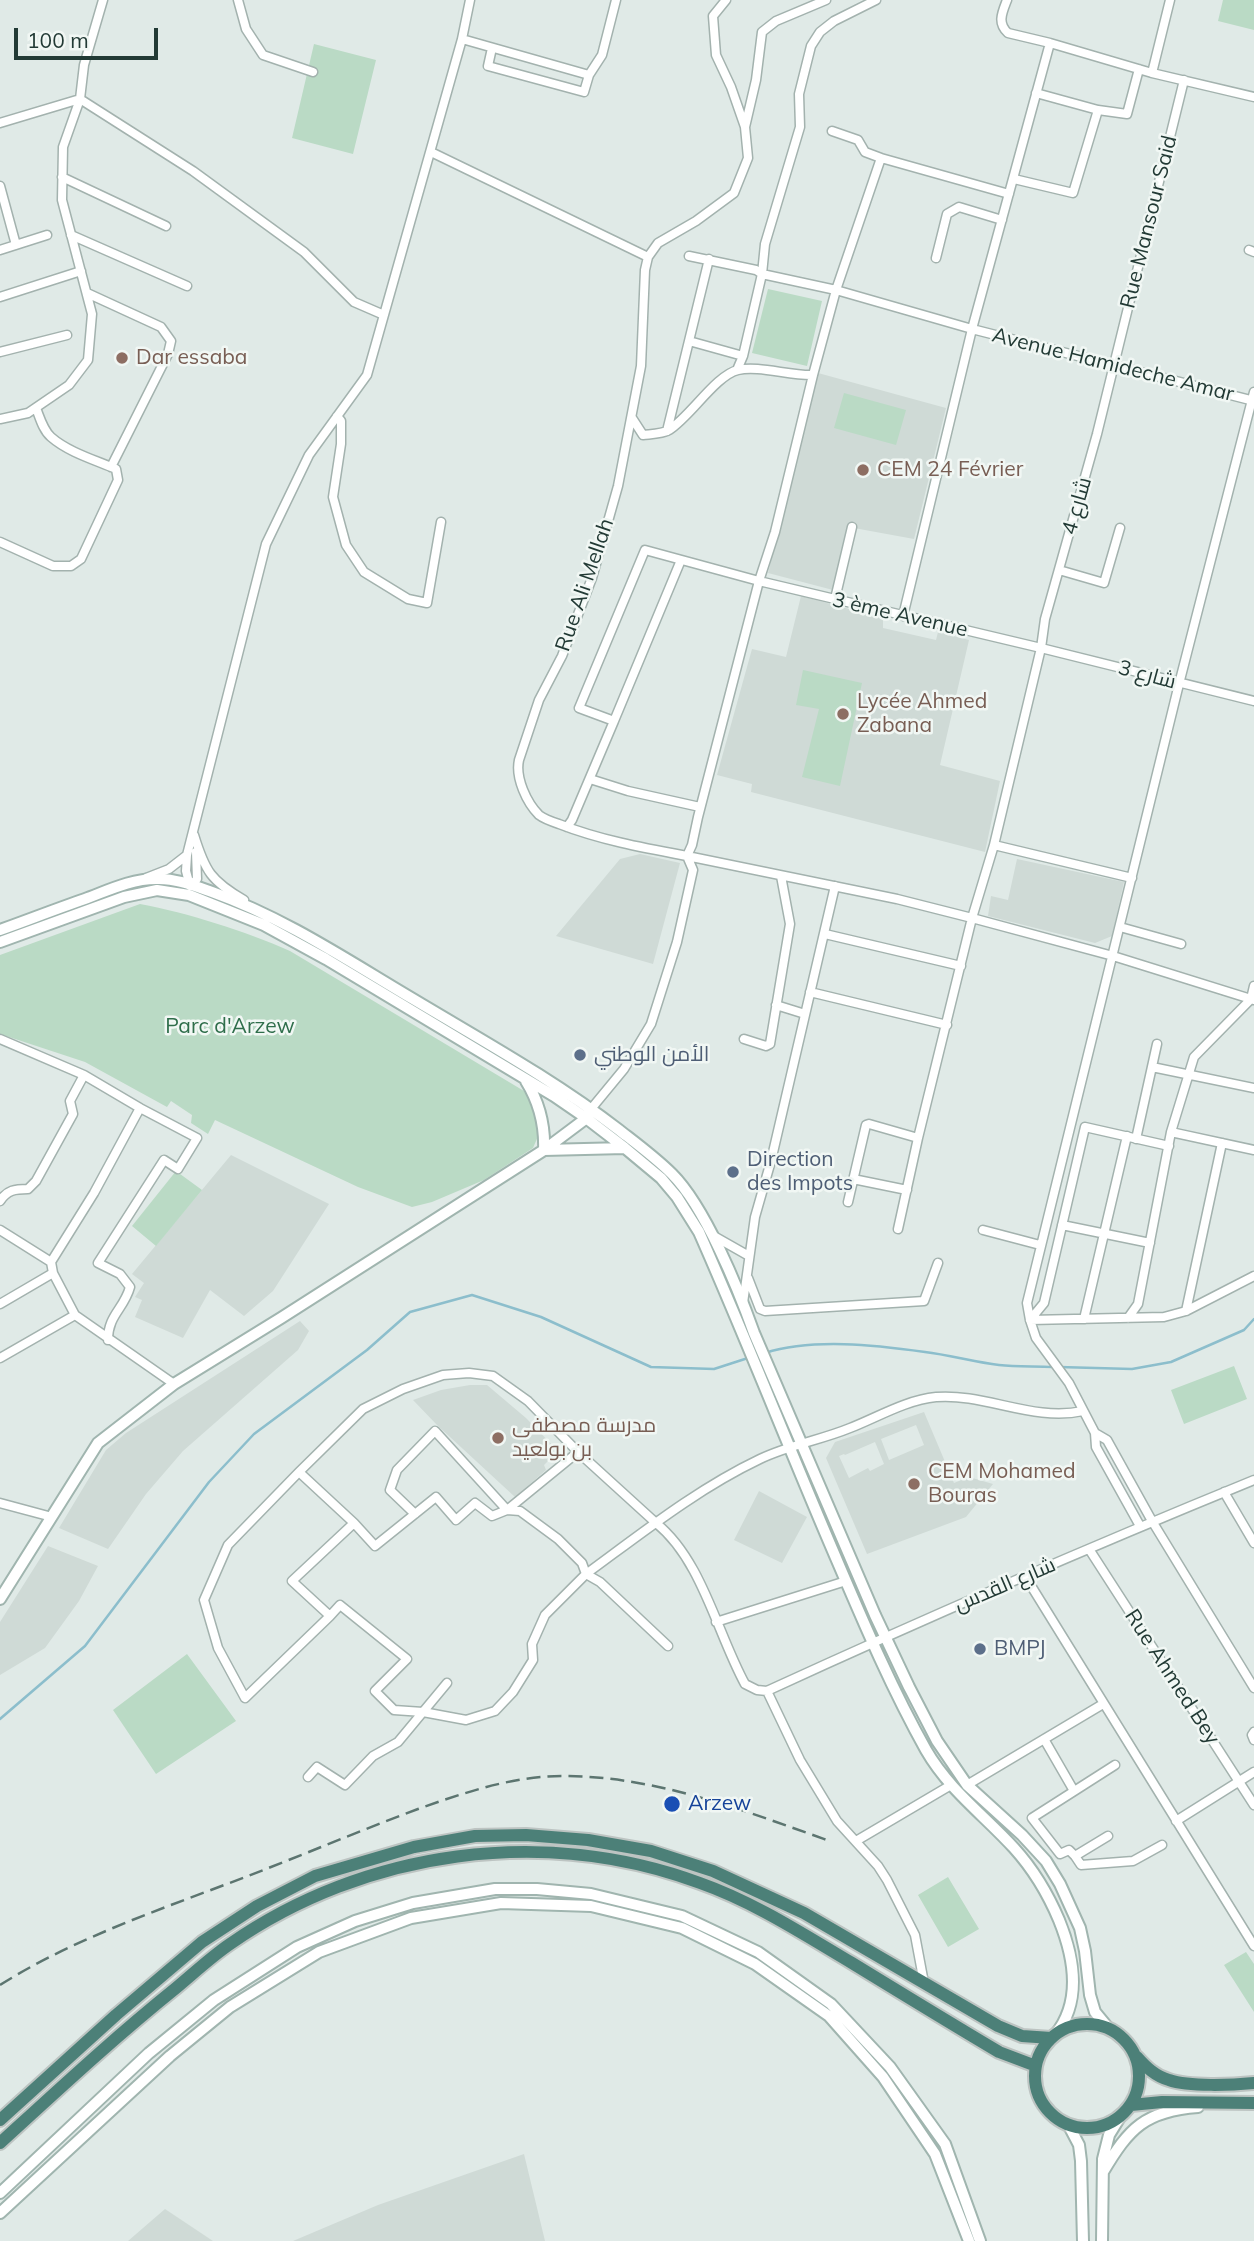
<!DOCTYPE html>
<meta charset="utf-8">
<style>
body{margin:0}
#map{position:relative;width:1254px;height:2241px;overflow:hidden;background:#e0eae7;font-family:Mulish,sans-serif}
canvas{display:block}
.scale{position:absolute;left:14px;top:28px;width:144px;height:32px;box-sizing:border-box;border:4px solid #223a35;border-top:0;padding-left:9px;font-size:21px;line-height:24px;white-space:nowrap;color:#223a35;-webkit-text-stroke:5px #f1f7f4;paint-order:stroke}
</style>
<div id="map">
<canvas width="1254" height="2241"></canvas>
<div class="scale">100 m</div>
</div>
<script>
const ctx = document.querySelector('canvas').getContext('2d');
ctx.lineJoin = 'round';
function fillPath(path, color) { ctx.fillStyle = color; ctx.fill(path, 'evenodd'); }
function trace(path, color, width, dash) { ctx.strokeStyle = color; ctx.lineWidth = width; ctx.lineCap = dash ? 'butt' : 'round'; ctx.setLineDash(dash || []); ctx.stroke(path); }
function write(font, color, halo, rows, align = 'center') {
  ctx.font = font + ' Mulish,Cairo,sans-serif'; ctx.lineWidth = 5; ctx.setLineDash([]); ctx.textBaseline = 'middle'; ctx.strokeStyle = halo; ctx.fillStyle = color; for (const [text, x, y, turn = 0] of rows) {
    ctx.save(); ctx.translate(x, y); ctx.rotate((+turn || 0) * Math.PI / 180); ctx.textAlign = isNaN(turn) ? turn : align; if (halo) ctx.strokeText(text, 0, 0); ctx.fillText(text, 0, 0); ctx.restore();
  }
}
fillPath(new Path2D(`
 M818 373 946 408 914 539 854 528 833 590 768 573Z
 M801 596 883 618V628L936 640 938 632 969 640 940 765 1000 781 985 852 751 792 752 784 717 775 752 649 786 657Z
 M640 854 680 863 653 964 556 936 620 859Z
 M1017 859 1124 882 1112 936 1095 943 988 916 991 896 1008 900Z
 M231 1155 329 1204 273 1291 244 1316 210 1290 183 1338 135 1317 142 1300 135 1297 144 1283 132 1274Z
 M300 1321 309 1331 298 1350 183 1451 146 1494 108 1549 59 1528 106 1450 126 1433Z
 M470 1385H487L526 1418 558 1451 544 1465 546 1470 515 1497 437 1425 413 1400 441 1390Z
 M924 1412 954 1483 969 1477 993 1484 966 1517 867 1554 826 1458 835 1442ZM916 1425 924 1445 889 1460 881 1439ZM875 1442 884 1464 870 1471 868 1468 849 1478 839 1456 844 1454 845 1455Z
 M759 1491 807 1517 782 1563 734 1540Z
 M48 1546 98 1566 79 1601 45 1648 0 1675V1622Z
 M524 2154 545 2241H293L378 2205Z
 M165 2209 213 2241H128Z`), '#cfdad6');
fillPath(new Path2D(`
 M1223 0H1254V30L1218 21Z
 M314 44 376 60 353 154 292 138Z
 M768 289 822 301 807 366 752 353Z
 M844 393 906 410 896 445 834 428Z
 M803 670 862 683 840 786 802 777 819 709 796 705Z
 M140 904C188 913 245 931 290 951L524 1091 536 1110 539 1134 533 1148 484 1180 432 1202 412 1207 358 1187 215 1120 208 1134 191 1123 192 1115 171 1101 167 1107 85 1062 0 1034V955Z
 M176 1171 202 1190 156 1246 132 1226Z
 M1234 1366 1247 1399 1184 1424 1171 1390Z
 M187 1654 236 1721 156 1774 113 1710Z
 M948 1877 979 1929 948 1947 918 1895Z
 M1246 1952 1254 1964V2012L1224 1965Z`), '#badac5');
trace(new Path2D(`
 M765 1353C813 1338 875 1345 925 1352 950 1355 974 1362 999 1365 1017 1367 1035 1366 1053 1367
 M1059 1367 1132 1369 1171 1362 1244 1330 1254 1319
 M0 1719 85 1646 209 1482 254 1434 367 1350 410 1312 472 1295 541 1317 651 1367 714 1369 748 1358`), '#8cbecc', 2.5);
const minor = new Path2D(`
 M103 0 84 65 80 99 193 171 304 252 354 302 384 315
 M238 0 246 29 263 55 313 72
 M726 0 713 16 716 55 731 87 745 127
 M1007 0C1002 13 997 23 1008 33L1050 43 1152 73 1254 97
 M462 39 589 75 602 55 616 0
 M492 48 488 66 584 92 589 75
 M1152 73 1170 0
 M1036 93 1098 110 1127 114 1139 69
 M0 123 80 99 63 147 62 200 92 314 88 360 69 385 28 413 0 419
 M832 131 858 140 865 152 881 158
 M431 152 648 257
 M62 177 166 226
 M1014 179 1073 193 1098 110
 M0 186 16 245
 M1009 194 881 158 836 290 813 375 775 532 759 581 698 817 692 845 687 856 897 899 972 918 1113 956 1254 1000
 M71 235 187 286
 M0 250 47 235
 M1249 250 1254 252
 M689 256 756 270 762 274 836 290 972 329 1254 401
 M936 258 947 214 959 207 1002 220
 M87 293 161 327 171 341 168 354 111 467
 M0 297 81 271
 M689 341 743 356
 M0 352 67 335
 M737 370 743 356 762 274 765 244 800 127 799 94 811 46 820 32 834 21 876 0
 M337 416 341 421V444L333 497 346 545 364 572 408 599 427 603 441 522
 M632 418 643 435C651 434 662 434 669 430 690 417 716 375 738 370 758 365 790 376 813 375
 M667 431 709 259
 M0 542 53 566H71L81 559 118 480 116 469C95 460 68 452 51 437 43 430 40 418 36 408
 M1059 570 1104 583 1120 528
 M835 599 852 527
 M903 616 972 329 1050 43
 M614 721 681 560
 M590 779 628 791 700 807
 M567 827 572 820 614 721 579 708 645 550 759 581 1041 648 1254 701
 M194 835C205 871 211 881 244 900
 M994 845 1132 878
 M187 855 186 871 190 886
 M146 878 169 869 187 855 266 544 309 455 367 375 462 39 470 0
 M191 885 197 879 196 852
 M1120 927 1181 944
 M825 934 961 966
 M810 992 947 1025
 M776 1005 805 1014
 M0 1039 84 1075 140 1108 94 1193 51 1262
 M744 1039 766 1046 770 1044 790 924 781 876
 M1152 1067 1254 1088
 M591 1109 624 1069 651 1024 677 942 693 870 687 856C644 848 600 840 559 824 553 822 544 819 539 815 527 803 515 778 519 760L539 700 562 656 592 578 618 486 641 366 645 270 648 257 658 243 696 221 734 193 748 158 745 127 756 80 762 32 776 21 826 0
 M1171 1132 1254 1150
 M1136 1139 1157 1044
 M853 1179 907 1190
 M0 1201C7 1190 15 1189 28 1189L36 1181 73 1114 70 1101 84 1075
 M848 1202 866 1125 869 1124 918 1138
 M1062 1225 1150 1243
 M898 1229 918 1138 972 918 994 845 1041 648 1045 619 1097 434 1184 80
 M0 1230 51 1262 53 1273 75 1315 174 1384
 M983 1230 1040 1245
 M712 1235 749 1256
 M748 1278 760 1309 765 1311 924 1301 938 1263
 M743 1303 755 1217 771 1161 835 886
 M0 1304 53 1273
 M1186 1311 1222 1143
 M1128 1318 1138 1304 1171 1132 1194 1057 1251 999 1254 986
 M1084 1319 1127 1136
 M1030 1320 1044 1303 1085 1127 1169 1146
 M1030 1320 1164 1317 1186 1311 1254 1276
 M108 1340C108 1315 124 1309 130 1287L120 1274 98 1263 164 1160 178 1169 197 1138 140 1108
 M0 1358 75 1315
 M1083 1411C1033 1422 985 1393 936 1397 906 1400 878 1417 850 1428 821 1440 789 1445 760 1459 697 1489 642 1533 586 1574L582 1563 558 1539 520 1511 507 1510 492 1516 475 1503 456 1520 436 1497 375 1546 354 1523 292 1581 330 1616 245 1698 218 1648 204 1600 228 1545 299 1472 363 1409 403 1389 443 1375 469 1373 493 1376 528 1401 578 1452 656 1523C702 1560 717 1633 745 1684L757 1690 767 1691C928 1617 1090 1547 1254 1480
 M1095 1433 1107 1440 1152 1521 1254 1688
 M299 1472 354 1523
 M1224 1492 1254 1543
 M0 1503 52 1517
 M415 1514 390 1490 397 1470 435 1431 507 1510 578 1452
 M1140 1526 1096 1447 1095 1433 1069 1383 1036 1338 1030 1320 1027 1303 1179 684 1254 392
 M1089 1549 1254 1805
 M1025 1576 1254 1946
 M330 1616 340 1605 407 1659 375 1691 394 1710 423 1712 466 1720 495 1711 513 1692 533 1660 532 1644 545 1615 586 1574 600 1582 668 1646
 M716 1622 846 1581
 M767 1691 800 1760 837 1821 878 1866 887 1880 915 1935 924 1983
 M1254 1732 1252 1735 1254 1740
 M1044 1739 1074 1791
 M308 1777 317 1767 345 1785 373 1756 398 1742 447 1683
 M967 1785 1103 1704
 M1176 1821 1254 1772
 M1108 1836 1075 1856 1069 1850 1060 1854 1032 1818 1115 1765
 M856 1841 951 1785
 M1075 1856 1081 1865 1133 1861 1162 1845`);
const secondary = new Path2D(`
 M0 930C28 920 56 909 85 899 107 891 131 879 156 879 175 878 195 886 212 892 285 918 347 960 413 999 483 1041 554 1080 619 1130 637 1144 656 1158 672 1174 705 1207 738 1288 754 1333L875 1615 909 1687 937 1741 967 1785 1022 1835 1046 1861 1060 1884 1080 1928 1085 1951 1090 1995 1095 2012 1109 2029
 M0 942 124 897 157 890 189 895 264 925 326 959 554 1096 586 1118 625 1148 661 1178 677 1197 699 1232C745 1336 786 1441 830 1544 860 1614 889 1684 926 1750 949 1790 984 1815 1014 1848 1033 1869 1048 1894 1059 1920 1074 1957 1082 2002 1055 2035
 M526 1081C539 1102 545 1125 544 1150L625 1148
 M0 1599 98 1443 174 1384 281 1318 544 1150 584 1120 589 1112
 M1069 2126 1079 2145 1081 2161 1083 2241
 M1103 2172C1129 2128 1145 2111 1198 2107
 M0 2193 149 2053 214 2000 297 1947 355 1921 413 1903 495 1889H537L591 1894 682 1916 758 1952 831 2004 890 2067 945 2144 980 2241
 M0 2213 170 2056 230 2007 319 1952 411 1918 501 1903 591 1906 682 1928 755 1964 829 2016 883 2077 935 2154 969 2241
 M1102 2241 1103 2159 1109 2135 1120 2117`);
const trunk = new Path2D(`
 M1035 2076a52 52 0 1 1 104 0a52 52 0 1 1-104 0Z
 M1137 2057C1146 2067 1155 2076 1169 2080 1189 2087 1233 2085 1254 2083
 M1131 2105 1162 2102 1254 2103
 M0 2120 116 2015 202 1942 257 1906 315 1876 414 1847 475 1836 526 1835 588 1840 651 1851 713 1871 804 1913 998 2026 1022 2036 1051 2038
 M0 2143C58 2090 115 2037 176 1988 194 1973 211 1957 230 1944 365 1850 544 1825 700 1883 754 1902 803 1934 852 1963 901 1993 950 2023 999 2052L1036 2066`);
trace(minor, '#a3b2ae', 11);
trace(secondary, '#a0b5af', 14);
trace(trunk, '#bdc4c2', 16);
trace(minor, '#fff', 8);
trace(secondary, '#fff', 10);
trace(trunk, '#4c8078', 12);
trace(new Path2D(`
 M0 1985C81 1934 177 1904 266 1869 317 1849 367 1828 418 1809 466 1792 516 1775 567 1776 658 1777 742 1810 827 1840`), '#5c7570', 2.5, [14, 7]);
for (const [x, y, r, color] of [
 [122,358,7,"#8d6e63"],
 [863,470,7,"#8d6e63"],
 [843,714,7,"#8d6e63"],
 [580,1055,7,"#5c6f8a"],
 [733,1172,7,"#5c6f8a"],
 [498,1438,7,"#8d6e63"],
 [914,1484,7,"#8d6e63"],
 [980,1649,7,"#5c6f8a"],
 [672,1804,9,"#1a4fb4"]
]) { const dot = new Path2D(); dot.arc(x, y, r, 0, 2 * Math.PI); ctx.fillStyle = color; ctx.fill(dot); trace(dot, '#f1f7f4', 2.5); }
write('21px', '#223a35', '#f1f7f4', [
 ["Rue Mansour Said",1149,222,-76],
 ["Avenue Hamideche Amar",1113,365,14],
 ["شارع 4",1077,506,-74],
 ["Rue Ali Mellah",585,585,-71],
 ["3 ème Avenue",900,615,13],
 ["شارع 3",1147,675,15],
 ["شارع القدس",1005,1585,-23],
 ["Rue Ahmed Bey",1172,1677,57]
]);
write('21px', '#785e54', '#f1f7f4', [
 ["Dar essaba",136,358],
 ["CEM 24 Février",877,470],
 ["Lycée Ahmed",857,702],
 ["Zabana",857,726],
 ["مدرسة مصطفى",512,1426],
 ["بن بولعيد",512,1450],
 ["CEM Mohamed",928,1472],
 ["Bouras",928,1496]
], 'left');
write('21px', '#2f6e4b', '#f1f7f4', [
 ["Parc d'Arzew",230,1027]
]);
write('21px', '#4e5e75', '#f1f7f4', [
 ["الأمن الوطني",594,1055],
 ["Direction",747,1160],
 ["des Impots",747,1184],
 ["BMPJ",994,1649]
], 'left');
write('21px', '#164399', '#f1f7f4', [
 ["Arzew",688,1804]
], 'left');
</script>
